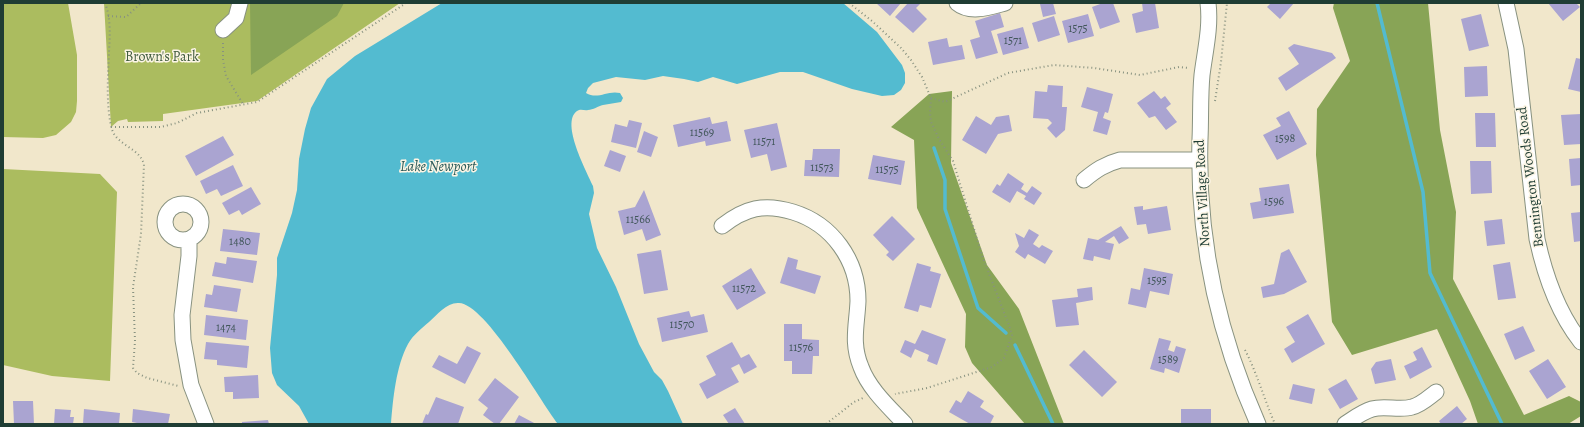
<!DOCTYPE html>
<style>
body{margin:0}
#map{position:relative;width:1584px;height:427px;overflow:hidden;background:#f1e7cb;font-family:Alegreya,serif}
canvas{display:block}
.frame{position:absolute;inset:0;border:4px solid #1f3d34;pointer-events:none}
</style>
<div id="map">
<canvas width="1584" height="427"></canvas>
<div class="frame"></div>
</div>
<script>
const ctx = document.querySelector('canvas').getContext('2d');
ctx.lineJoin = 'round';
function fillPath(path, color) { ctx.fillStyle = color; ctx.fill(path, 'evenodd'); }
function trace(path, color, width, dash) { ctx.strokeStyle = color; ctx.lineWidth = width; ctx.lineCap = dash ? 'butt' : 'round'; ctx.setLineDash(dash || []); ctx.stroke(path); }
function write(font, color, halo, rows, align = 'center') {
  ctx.font = font + ' Alegreya,serif'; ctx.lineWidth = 3; ctx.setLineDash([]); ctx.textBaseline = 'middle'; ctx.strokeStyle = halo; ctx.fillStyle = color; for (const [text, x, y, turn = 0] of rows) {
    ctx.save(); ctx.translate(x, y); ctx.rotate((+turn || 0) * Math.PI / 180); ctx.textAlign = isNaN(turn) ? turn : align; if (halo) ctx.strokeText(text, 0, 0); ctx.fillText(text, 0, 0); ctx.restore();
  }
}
fillPath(new Path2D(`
 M3 3H68L77 55V101L76 112 71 122 56 135 43 138 3 137Z
 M104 3H400L257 101 163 114V121L128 122 127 119 118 121 111 127Z
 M3 169 100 174 117 192 110 381 52 376 3 365Z`), '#abbc5f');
fillPath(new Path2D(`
 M250 3H344L337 16 251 75Z
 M1334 3H1428L1440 130 1456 212 1453 279 1524 415 1569 396 1581 402V416L1568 424H1478L1470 401 1437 329 1352 355 1332 322 1316 155 1317 109 1350 61 1333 8Z
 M952 91 951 163 987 265 1019 309 1064 424H1025L972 363 965 347 966 314 917 208 914 140 891 127 929 94Z`), '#88a456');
fillPath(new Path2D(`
 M442 3H843L877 32 902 65 905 73V83L901 90 894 95 882 96 852 89 803 72H780L737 84 713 77 698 82 684 79 663 76 645 80 616 77 593 83 588 88 586 93C598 100 607 90 620 93L623 98 621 102C615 103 609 104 603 105 598 106 593 110 588 110 584 111 581 108 577 111 560 123 587 172 593 186L594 193 589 214 597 248 616 287 639 344 654 372 662 380 668 391 683 424H558C540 401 486 304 459 303 447 302 437 315 429 322 422 328 413 335 408 344 396 366 393 399 391 424H309L299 406 277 385 272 373 270 348 277 275V258L292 213 297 190 299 159 305 129 311 108 327 79 355 56Z`), '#53bbd0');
trace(new Path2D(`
 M1377 3 1423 192 1430 273 1502 424
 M934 148 945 180V209L978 308 1006 333
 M1015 345 1053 424`), '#53bbd0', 3.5);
fillPath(new Path2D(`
 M876 3H901L890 16Z
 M908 3H921L916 8 927 19 913 33 895 17Z
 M1043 3H1053L1056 14 1043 17 1040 4Z
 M1103 3H1113L1120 22 1100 29 1092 7Z
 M1142 3H1155L1159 28 1136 33 1132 14 1143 11Z
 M1271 3H1294L1280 19 1267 7Z
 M1548 3H1576L1580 7 1563 21Z
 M1000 13 1004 27 991 31 998 53 976 59 970 40 980 37 975 21Z
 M1088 14 1094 36 1068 43 1062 21Z
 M1481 14 1489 46 1469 51 1461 19Z
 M1054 16 1060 35 1038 42 1032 23Z
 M1023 27 1029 48 1003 55 997 34Z
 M947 38 949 47 962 45 965 59 933 65 928 42Z
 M1294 44 1332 53 1336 58 1286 91 1278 78 1299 64 1288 48Z
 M1576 58 1581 59V92L1568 89Z
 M1487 66 1488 96 1465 97 1464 67Z
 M1048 85 1063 86 1062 107H1067L1065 130 1056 138 1047 128 1052 123 1048 119 1033 118 1035 91 1047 92Z
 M1087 87 1113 94 1108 113 1105 112 1103 118 1111 121 1107 135 1093 131 1098 112 1081 107Z
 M1154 91 1161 99 1165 96 1171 104 1166 108 1177 122 1166 130 1155 116 1149 118 1137 103Z
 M1289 111 1307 144 1277 160 1263 135 1281 126 1276 118Z
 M1475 113H1495L1496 147H1476Z
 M1581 114V144L1564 145 1561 115Z
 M1009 115 1012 131 998 134 986 154 962 140 976 116 991 125 996 117Z
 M710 117 712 124 727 121 731 141 706 146 705 141 678 147 673 125Z
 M629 120 642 123 636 148 611 142 615 124 627 127Z
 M777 123 787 167 771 171 767 154 751 158 744 130Z
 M644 131 658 137 651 157 637 152Z
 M223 136 234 155 196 176 185 156Z
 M813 149H840L839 177 804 176 805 160H812Z
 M610 150 626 156 620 172 604 166Z
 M873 155 905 161 901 185 868 179Z
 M1581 158V185L1571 186 1569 159Z
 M1470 161H1491L1492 193 1471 194Z
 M233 165 243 186 221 196 217 189 206 194 200 181Z
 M1008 173 1024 184 1021 189 1027 193 1032 186 1042 193 1034 205 1024 199 1026 196 1017 191 1010 203 992 192 997 184 1000 186Z
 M1289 184 1294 213 1253 219 1250 203 1261 201 1259 188Z
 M251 187 261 204 242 215 239 210 229 215 222 203Z
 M644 190 661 235 646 241 642 229 624 235 618 211 635 207Z
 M1143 206V210L1167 206 1171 230 1148 234 1146 224 1137 225 1134 207Z
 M1581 212V241L1574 242 1571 213Z
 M892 216 915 239 893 261 886 255 889 252 873 235Z
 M1502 219 1505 244 1487 246 1484 221Z
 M1121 226 1129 238 1119 244 1114 236 1105 242 1114 244 1110 260 1094 256 1093 261 1083 259 1088 238 1098 240Z
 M223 229 260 233 257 255 220 251Z
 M1029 229 1039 235 1033 244 1039 248 1042 245 1053 251 1045 264 1028 254 1025 259 1015 252 1019 246 1015 233 1024 238Z
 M1289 249 1307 282 1284 294 1263 298 1261 287 1274 284 1281 253Z
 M661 250 668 290 644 294 637 254Z
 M227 257 257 261 253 283 212 276 215 262 226 264Z
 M788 257 798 260 796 269 821 276 815 294 780 283Z
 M1510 262 1516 298 1498 300 1493 265Z
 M917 263 931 267 930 271 941 274 931 308 920 305 918 312 904 308Z
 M751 268 766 293 737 310 722 286Z
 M1144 268 1173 274 1169 295 1150 291 1146 308 1128 304 1131 288 1140 290Z
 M214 285 241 289 237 312 204 307 206 294 212 295Z
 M1092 287 1093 300 1076 303 1079 325 1056 327 1052 300 1078 297 1077 289Z
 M689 311 691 317 704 314 708 332 662 342 657 318Z
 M1308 314 1325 344 1292 363 1284 349 1295 342 1286 327Z
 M206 315 248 320 246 340 204 335Z
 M784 324H802V339L819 340V356H813L812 374H792V361H784Z
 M1523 326 1535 351 1515 360 1504 334Z
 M922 330 946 339 937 365 927 361 929 355 915 349 911 358 900 352 905 340 915 344Z
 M1159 338 1171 341 1168 350 1174 352 1176 346 1186 349 1179 373 1165 368 1164 373 1150 369Z
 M206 342 249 346 247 368 217 365V360L204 359Z
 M732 342 741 358 749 354 757 367 744 374 739 364 731 368 739 382 707 399 699 384 716 375 706 356Z
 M467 346 481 353 465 384 432 367 439 355 457 364Z
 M1422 347 1432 367 1410 379 1404 366 1417 360 1413 352Z
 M1084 350 1117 382 1102 397 1069 365Z
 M1391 359 1396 380 1375 384 1371 369 1376 362Z
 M1548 359 1566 387 1547 399 1529 371Z
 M258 375 259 398 233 399V392H225L224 377Z
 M495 378 519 397 499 424H495L483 415 488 408 478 400Z
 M1346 379 1358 399 1340 409 1328 389Z
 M1293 384 1315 389 1312 404 1289 399Z
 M968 391 984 401 980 407 994 416 990 424H970L949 412 956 400 961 403Z
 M436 397 464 407 458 424H422L426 414 428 415Z
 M13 401H33L34 424H14Z
 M1457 406 1467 419 1461 424H1441L1439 421Z
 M735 408 745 424H729L723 415Z
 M55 409 71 410 70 417H74L73 424H54Z
 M84 409 120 413 119 424H83Z
 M133 409 170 414 168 424H142L132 422Z
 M1181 409H1211V424H1181Z
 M519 415 536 424H514Z
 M268 420 269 424H242V422Z`), '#aaa4d1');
const minor = new Path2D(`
 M957 3C970 14 990 7 1005 3
 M1208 3C1211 27 1205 51 1202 75 1200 96 1201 118 1200 139 1197 238 1218 334 1258 424
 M1506 3 1516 49 1537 239C1545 276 1558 313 1581 342
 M223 30 236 18 240 3
 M1084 180C1096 170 1105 164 1120 160H1199
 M165 222a18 18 0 1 1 36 0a18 18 0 1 1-36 0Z
 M722 226C745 208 764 203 793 212 832 224 858 260 858 301 857 325 851 343 861 367 869 389 889 407 905 424
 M189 239V256L182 315 183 340 191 385 206 424
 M1345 424C1353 419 1362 412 1372 409 1385 405 1399 411 1412 407 1421 405 1428 398 1436 392`);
trace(minor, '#889280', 17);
trace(new Path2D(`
 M105 3C111 18 110 36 109 52 108 77 106 101 111 126 115 146 138 146 144 164L141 234 133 287 135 341 133 368 137 373 147 378 178 386
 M849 3 872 21 901 48 911 60 922 77 931 98 930 113 931 122 939 139 953 161 983 258 1010 328 1012 335 1004 358 992 367 927 388 895 394
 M108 16 126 17 141 3
 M223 43V60L226 76 243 104
 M931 98 945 102 1008 73 1054 65 1094 68 1140 75 1179 67 1189 68
 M1215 101 1221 62 1227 3
 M111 127H161L177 123 197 113 257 102 406 3
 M1245 350C1257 373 1264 399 1275 424
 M826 424 854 402 863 398`), '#889280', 2, [1, 3]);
trace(minor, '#fff', 15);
write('12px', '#42575b', null, [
 ["1575",1078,29],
 ["1571",1013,41],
 ["11569",702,133],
 ["1598",1285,139],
 ["11571",764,142],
 ["11573",822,168],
 ["11575",887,170],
 ["1596",1274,202],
 ["11566",638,220],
 ["1480",240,242],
 ["1595",1157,281],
 ["11572",744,289],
 ["11570",682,325],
 ["1474",226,328],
 ["11576",801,348],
 ["1589",1168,360]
]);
write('14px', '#425d3f', '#fcf5e5', [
 ["Brown's Park",162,58]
]);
write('14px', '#1f3d34', '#fcf5e5', [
 ["Bennington Woods Road",1531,177,-97],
 ["North Village Road",1203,193,-93]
]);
write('italic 15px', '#2c5c5b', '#fcf5e5', [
 ["Lake Newport",438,167]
]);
</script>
